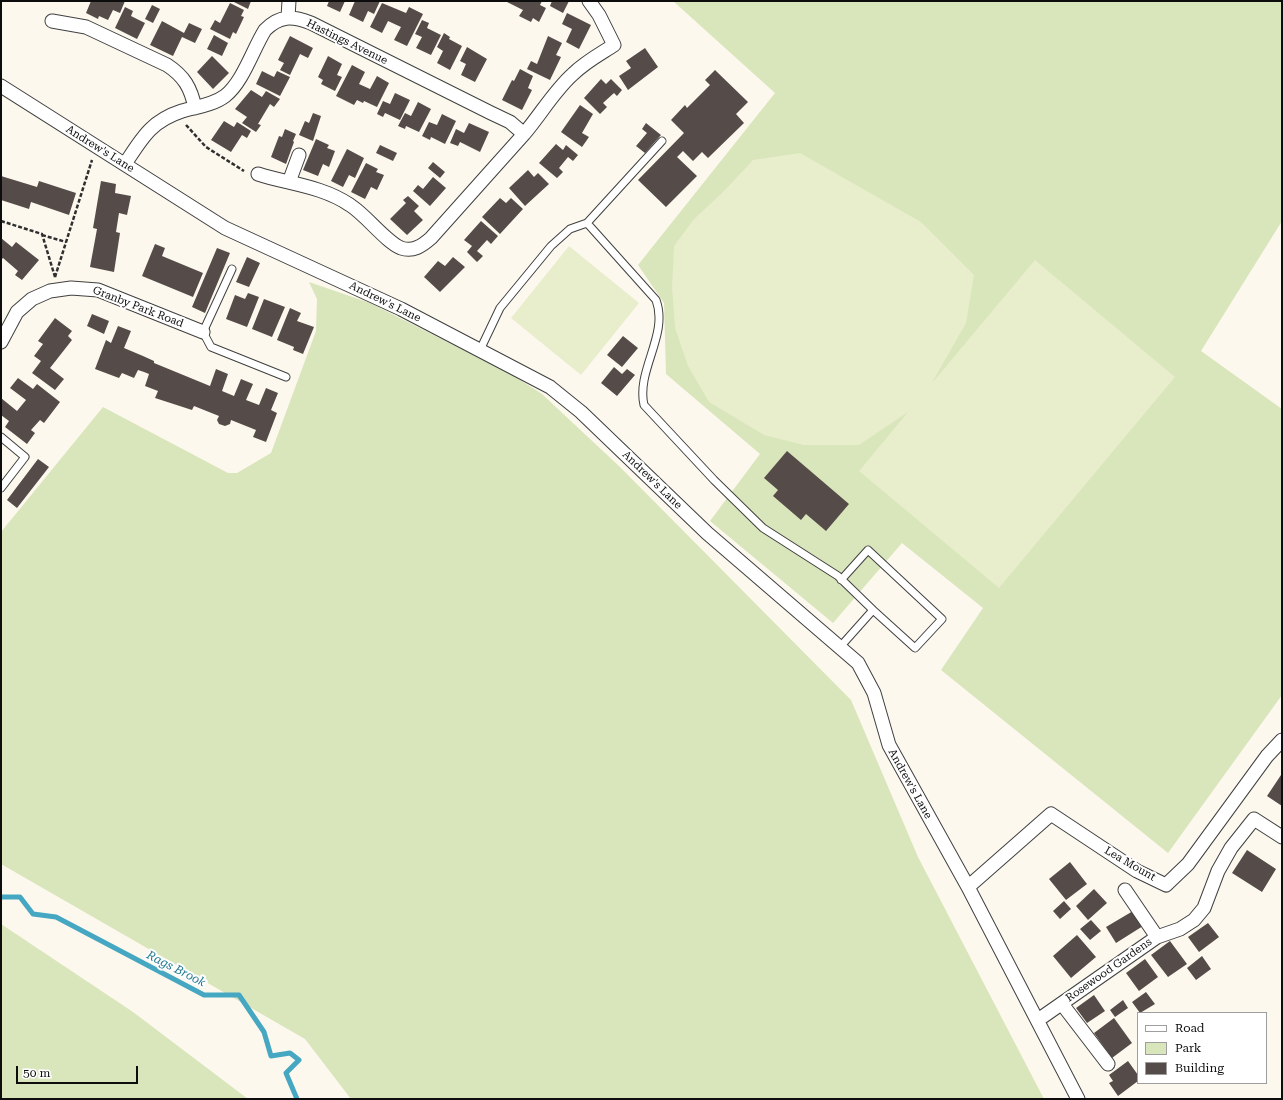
<!DOCTYPE html>
<style>
body{margin:0}
#map{position:relative;width:1283px;height:1100px;overflow:hidden;background:#fdf8ee;font-family:"Roboto Serif",serif}
canvas{display:block}
.frame{position:absolute;inset:0;border:2px solid #0d0d0d;pointer-events:none}
.legend{position:absolute;left:1137px;top:1012px;width:130px;height:72px;box-sizing:border-box;background:#fff;border:1px solid #9e9e9e;margin:0;padding:5px 7px;list-style:none;font-size:12px;color:#0d0d0d}
.legend li{display:flex;align-items:center;gap:8px;height:20px}
.legend b{width:20px;border:1px solid #9e9e9e}
.scale{position:absolute;left:16px;top:1066px;width:122px;height:18px;box-sizing:border-box;border:2px solid #0d0d0d;border-top:0;padding-left:5px;font-size:12px;line-height:14px;white-space:nowrap;color:#0d0d0d;-webkit-text-stroke:3px #fff;paint-order:stroke}
</style>
<div id="map">
<canvas width="1283" height="1100"></canvas>
<div class="frame"></div>
<ul class="legend">
<li><b style="height:5px;background:#fff"></b>Road</li>
<li><b style="height:11px;background:#d9e5bb"></b>Park</li>
<li><b style="height:11px;background:#554c4a"></b>Building</li>
</ul>
<div class="scale">50 m</div>
</div>
<script>
const ctx = document.querySelector('canvas').getContext('2d');
ctx.lineJoin = 'round';
function fillPath(path, color) { ctx.fillStyle = color; ctx.fill(path, 'evenodd'); }
function trace(path, color, width, dash) { ctx.strokeStyle = color; ctx.lineWidth = width; ctx.lineCap = dash ? 'butt' : 'round'; ctx.setLineDash(dash || []); ctx.stroke(path); }
function write(font, color, halo, rows, align = 'center') {
  ctx.font = font + ' "Roboto Serif",serif'; ctx.lineWidth = 4; ctx.setLineDash([]); ctx.textBaseline = 'middle'; ctx.strokeStyle = halo; ctx.fillStyle = color; for (const [text, x, y, turn = 0] of rows) {
    ctx.save(); ctx.translate(x, y); ctx.rotate((+turn || 0) * Math.PI / 180); ctx.textAlign = isNaN(turn) ? turn : align; if (halo) ctx.strokeText(text, 0, 0); ctx.fillText(text, 0, 0); ctx.restore();
  }
}
fillPath(new Path2D(`
 M673 1H1279L1282 2V221L1201 351 1282 409V695L1168 853 941 670 983 608 902 543 833 623 710 521 760 454 666 374 664 303 638 265 775 93Z
 M309 282 370 303 511 374 542 394 620 467 851 700 918 857 1044 1099H351L305 1039 1 864V532L103 407 228 473H237L271 453 316 331 317 299Z
 M1 924 133 1012 248 1099H1Z`), '#d9e5bb');
fillPath(new Path2D(`
 M800 153 921 222 974 275 966 323 932 383 1035 260 1175 377 999 588 859 471 908 412 859 445H804L764 435 709 402 688 366 675 328 672 287 674 246 694 219 722 193 753 160Z
 M569 246 639 303 581 375 511 318Z`), '#e8edcc');
trace(new Path2D(`
 M1 897H20L33 914 56 917 204 995H239L264 1032 271 1056 290 1053 299 1060 286 1073 297 1099`), '#45a7c1', 5);
fillPath(new Path2D(`
 M91 1H125L120 13 113 10 108 20 99 16 98 19 86 13Z
 M232 1H251L248 9Z
 M329 1H345L340 12 327 6Z
 M355 1H380L374 14 368 11 363 22 349 15Z
 M505 1H542L540 5 546 8 539 22 533 18 531 22 519 16 523 10Z
 M552 1H569L563 13 550 6Z
 M230 3 244 10 241 16 244 17 236 34 233 32 230 39 210 29 215 20 220 23Z
 M382 3 406 13 409 7 423 14 407 46 394 40 401 27 388 21 382 33 370 27Z
 M152 5 160 9 153 23 145 19Z
 M125 7 133 11 131 16 145 23 137 39 115 28Z
 M567 13 591 25 579 49 566 42 572 29 562 24Z
 M422 20 429 23 427 28 441 35 431 55 416 48 422 37 415 34Z
 M162 21 184 33 189 23 202 29 195 43 182 37 173 56 150 45Z
 M444 33 450 37 449 39 462 46 450 70 437 63 443 51 437 47Z
 M214 35 228 43 222 56 207 49Z
 M290 36 313 48 308 58 300 54 290 75 280 70 284 63 278 60Z
 M548 36 562 43 556 55 561 57 550 80 527 69 531 61 537 64Z
 M467 47 487 59 475 82 461 75 466 64 460 61Z
 M645 48 658 67 628 90 619 76 631 68 626 61Z
 M212 56 229 73 213 89 197 72Z
 M328 56 342 64 337 75 342 77 335 91 321 84 323 80 318 77Z
 M352 65 365 72 359 84 370 89 377 76 389 83 377 107 364 101 363 103 357 100 354 105 336 96Z
 M520 69 533 76 528 88 532 90 522 110 502 100 512 80 514 81Z
 M715 70 748 102 736 114 744 123 708 158 702 152 693 161 683 151 677 157 697 176 666 207 638 180 684 133 671 120 685 105 687 108 710 85 705 80Z
 M262 71 274 77 277 71 290 77 280 96 256 84Z
 M601 79 606 84 611 79 622 90 617 96 614 93 603 103 607 107 600 114 584 98Z
 M251 90 262 97 266 91 280 99 274 107 270 104 258 124 261 125 256 132 242 123 247 117 235 109Z
 M395 93 410 100 400 120 385 113 383 117 377 114 383 101 390 104Z
 M418 102 431 109 419 132 406 126 405 129 398 126 405 113 411 116Z
 M580 105 593 114 582 133 589 137 582 147 561 132Z
 M313 113 321 116 313 141 299 135 305 121 309 123Z
 M442 114 456 121 445 144 431 137 430 140 422 136 429 122 437 125Z
 M224 121 234 127 237 122 251 131 247 138 242 135 231 152 211 140Z
 M469 123 489 132 480 152 460 142 458 146 450 143 456 129 464 133Z
 M646 123 661 135 645 153 636 146 647 133 642 129Z
 M285 129 296 134 293 141 294 142 286 164 271 157 279 136 282 137Z
 M316 139 329 145 327 148 335 151 329 167 323 164 318 176 303 170Z
 M556 144 563 150 566 145 578 155 573 161 568 157 559 168 563 172 557 178 539 163Z
 M380 145 397 153 393 161 376 153Z
 M347 149 364 158 355 178 349 175 343 187 331 181Z
 M433 162 445 172 440 178 428 168Z
 M366 163 378 169 376 172 384 175 377 190 371 187 365 199 351 192Z
 M528 170 534 177 538 173 549 184 525 206 509 188Z
 M1 176 37 187 39 181 76 193 69 215 31 202 29 209 1 200Z
 M433 177 446 188 430 206 413 191 418 185 423 189Z
 M101 181 116 184 115 193 131 196 127 215 119 213 116 232 120 233 114 272 90 267 97 229 93 228Z
 M408 196 419 206 414 211 423 220 407 235 390 219 406 203 403 200Z
 M500 198 506 203 511 198 523 209 500 234 482 217Z
 M481 221 498 236 491 244 487 240 477 251 483 256 477 262 467 252 472 246 464 240Z
 M1 238 12 247 16 242 39 260 22 280 15 275 18 271 3 258 1 260Z
 M155 244 165 248 162 256 203 273 193 297 142 276Z
 M217 248 230 253 205 313 192 307Z
 M247 257 260 263 249 287 236 282Z
 M453 257 465 267 440 292 424 277 438 261 445 266Z
 M248 293 259 297 247 327 226 319 235 295 245 299Z
 M264 299 285 307 272 337 252 329Z
 M290 308 301 313 297 321 314 327 303 354 293 350 294 347 277 340Z
 M92 314 109 321 104 334 87 326Z
 M55 318 72 331 68 336 72 340 50 368 64 379 55 390 32 373 41 361 34 356 43 344 38 341Z
 M118 326 131 331 124 348 143 356 154 361V363L210 386 216 369 228 374 222 391 234 396 241 379 253 384 246 400 259 405 266 388 278 393 271 410 277 413 266 442 253 437 256 430 231 420 230 424 225 426 219 424 217 420 219 416 194 406 192 410 155 398 158 391 145 386 149 374 144 372 138 370 134 378 122 373 119 378 95 369 106 340 111 343Z
 M623 336 638 348 622 367 607 355Z
 M614 367 622 374 627 369 635 375 617 396 601 383Z
 M18 378 33 389 37 384 60 402 44 423 40 420 31 430 35 433 27 444 5 427 9 421 1 415V398L17 411 26 400 10 388Z
 M787 451 849 504 826 531 806 514 801 520 773 496 778 490 764 478Z
 M38 459 49 467 17 508 7 500Z
 M1281 775H1282V806L1267 796Z
 M1247 850 1276 869 1262 892 1232 873Z
 M1070 862 1087 884 1066 900 1049 879Z
 M1094 889 1107 903 1088 920 1076 906Z
 M1064 901 1071 909 1060 919 1053 911Z
 M1133 911 1143 926 1116 943 1106 927Z
 M1091 920 1101 931 1090 940 1080 929Z
 M1208 923 1219 937 1199 952 1188 937Z
 M1077 935 1096 957 1071 978 1053 956Z
 M1170 941 1187 964 1168 977 1151 955Z
 M1202 956 1211 969 1196 980 1187 968Z
 M1145 959 1158 977 1139 991 1126 973Z
 M1146 992 1155 1004 1140 1013 1132 1002Z
 M1094 995 1105 1011 1087 1023 1076 1008Z
 M1123 1000 1128 1008 1115 1017 1110 1010Z
 M1114 1018 1132 1043 1112 1058 1094 1033Z
 M1128 1061 1138 1075V1081L1118 1096 1109 1083 1113 1081 1109 1075Z`), '#554c4a');
const lane = new Path2D(`
 M587 223 662 141
 M232 269 203 332 211 347 286 377
 M480 350 500 308 551 246 570 229 587 223 656 300C669 335 636 370 644 405L714 480 763 528 838 576 873 610 840 647
 M1 437 25 457 1 488
 M841 580 868 550 942 619 915 648 873 610`);
const street = new Path2D(`
 M288 17 289 1
 M52 21 86 27 167 65C184 76 191 88 195 108
 M1 86 225 228 401 309 550 387 581 412 707 533 858 663 874 693 889 745 968 887 1078 1099
 M125 164C142 138 151 121 182 111 196 107 213 105 225 96 243 82 253 49 265 30 280 15 292 16 311 23L491 113 510 122 524 134C541 114 554 91 573 74 585 62 600 54 614 45L599 15 589 1
 M258 174C289 184 322 186 350 205 366 215 386 242 401 248 413 252 422 246 431 238L524 134
 M289 182 299 155
 M1 342 17 312 32 299 50 291 71 288 98 290 203 332
 M968 887 1051 814 1137 871 1166 885 1188 864 1267 756 1282 740
 M1125 890 1157 937
 M1062 1004 1108 1064
 M1038 1020 1157 937 1180 929 1194 920 1204 908 1218 871 1231 848 1254 819 1282 837`);
trace(lane, '#404040', 9);
trace(street, '#404040', 15);
trace(new Path2D(`
 M186 125 206 147 244 171
 M1 221 42 234 55 277
 M42 235 66 242
 M55 277 92 160`), '#2f2f2f', 2.5, [4, 2]);
trace(lane, '#fff', 7);
trace(street, '#fff', 13);
write('11px', '#0d0d0d', '#fff', [
 ["Hastings Avenue",347,42,26],
 ["Andrew's Lane",100,149,32],
 ["Andrew's Lane",385,302,26],
 ["Granby Park Road",138,307,21],
 ["Andrew's Lane",652,480,44],
 ["Andrew's Lane",910,784,61],
 ["Lea Mount",1130,864,30],
 ["Rosewood Gardens",1109,970,-35]
]);
write('italic 12px', '#227893', '#fff', [
 ["Rags Brook",176,969,27]
]);
</script>
